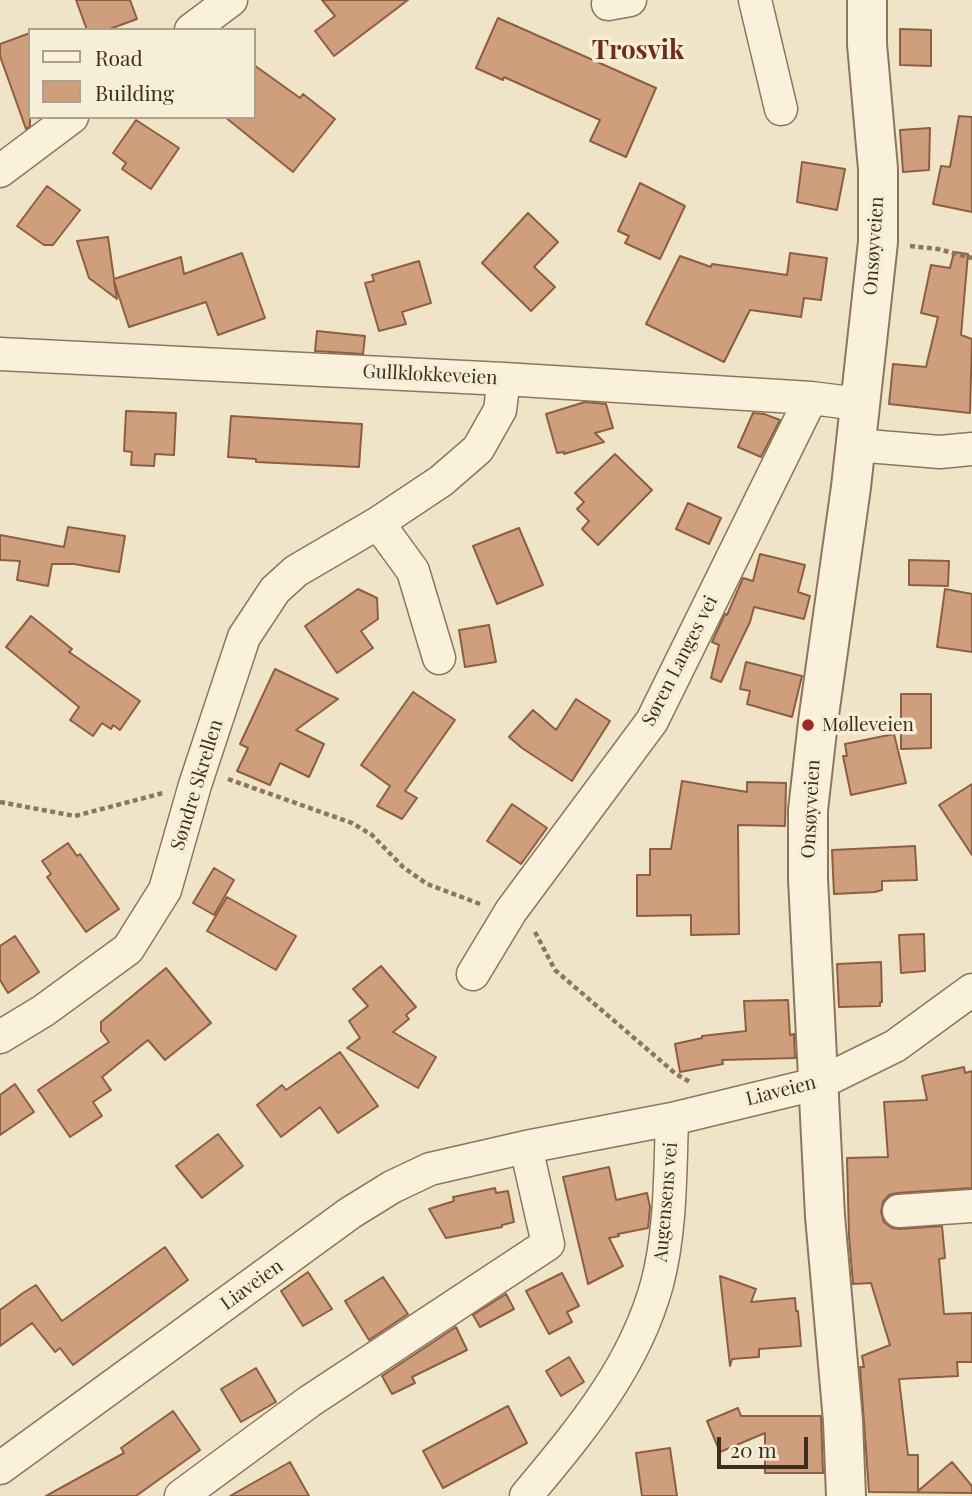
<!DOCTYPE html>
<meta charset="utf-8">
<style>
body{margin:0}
#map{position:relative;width:972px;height:1496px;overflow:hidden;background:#f0e4c8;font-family:"Playfair Display",serif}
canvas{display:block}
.legend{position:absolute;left:28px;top:28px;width:228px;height:91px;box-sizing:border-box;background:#f7eed8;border:2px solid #ada18e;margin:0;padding:9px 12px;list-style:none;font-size:21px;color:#3d2e20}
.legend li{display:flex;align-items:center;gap:14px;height:35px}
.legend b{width:35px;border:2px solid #ada18e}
.scale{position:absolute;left:717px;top:1437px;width:91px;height:32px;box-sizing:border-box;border:4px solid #3d2e20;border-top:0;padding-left:9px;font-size:21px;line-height:24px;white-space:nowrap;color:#3d2e20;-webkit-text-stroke:5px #f7eed8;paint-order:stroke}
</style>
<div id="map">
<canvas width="972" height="1496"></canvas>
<ul class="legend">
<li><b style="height:9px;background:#faf1dc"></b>Road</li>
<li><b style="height:19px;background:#cf9f7d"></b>Building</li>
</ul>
<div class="scale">20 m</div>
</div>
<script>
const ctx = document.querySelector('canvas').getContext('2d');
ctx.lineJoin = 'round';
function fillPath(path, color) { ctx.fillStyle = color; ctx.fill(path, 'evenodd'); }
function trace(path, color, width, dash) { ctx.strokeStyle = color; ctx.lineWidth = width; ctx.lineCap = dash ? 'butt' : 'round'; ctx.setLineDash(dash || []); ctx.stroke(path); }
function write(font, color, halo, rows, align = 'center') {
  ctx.font = font + ' "Playfair Display",serif'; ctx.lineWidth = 7; ctx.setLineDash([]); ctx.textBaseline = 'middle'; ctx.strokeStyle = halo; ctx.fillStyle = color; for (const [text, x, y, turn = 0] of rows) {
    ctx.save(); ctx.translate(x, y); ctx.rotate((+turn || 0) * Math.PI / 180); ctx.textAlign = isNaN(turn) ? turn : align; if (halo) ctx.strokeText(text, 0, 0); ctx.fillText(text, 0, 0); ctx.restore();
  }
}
const building = new Path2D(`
 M76 0H130L137 19 107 30H87Z
 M322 0H408L334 56 315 31 335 16Z
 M498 18 656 88 626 157 590 141 600 120 504 77 503 80 476 68Z
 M900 29 931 30V66L900 65Z
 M30 33V126L26 129 0 56V44Z
 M254 65 300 98 303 94 335 119 293 172 225 117H254Z
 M959 116 972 117V212L933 204 941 166 950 167Z
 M136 120 179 148 151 189 122 169 126 163 113 153Z
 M930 128 929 170 903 172 900 130Z
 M802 162 845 169 837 210 797 202Z
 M640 183 685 206 660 259 625 243 629 236 618 231Z
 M47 186 80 210 53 245H44L17 226Z
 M528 213 558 242 534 267 555 287 531 311 482 263Z
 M108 237 114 279 181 257 184 274 242 253 265 318 218 335 206 302 129 327 114 281 117 299 89 278 77 241Z
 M954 252 968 254 961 335 972 339 970 413 889 404 893 364 926 367 938 317 921 313 931 265 950 268Z
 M790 253 827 258 821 300 804 298 801 317 750 310 724 362 646 324 680 256 711 267 712 264 787 275Z
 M419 261 431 303 402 312 406 324 379 331 365 283 374 281 372 275Z
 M317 331 365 336 363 354 315 351Z
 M585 402 606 404 613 428 595 433 604 442 564 454V452L557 453 546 414Z
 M126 411 176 413 174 455 155 454 154 466 131 465 132 452 124 451Z
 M753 413 764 414 780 420 761 457 738 447Z
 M231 416 362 424 359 467 256 462V459L228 457Z
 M615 454 652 490 598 545 582 529 589 521 577 509 584 502 575 493Z
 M688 503 721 518 709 544 676 529Z
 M68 527 125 536 119 572 74 564H52L48 586 17 580 20 561 0 560V535L64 547Z
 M519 528 543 585 497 604 473 546Z
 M760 554 805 565 798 592 810 596 804 619 754 607 750 622 721 682 711 678 719 645 712 642 725 614 727 615 743 578 753 581Z
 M909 560 949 561 948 586 909 585Z
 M358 589 377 598 378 619 361 631 373 648 337 673 305 626Z
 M945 589 972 594V652L937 647Z
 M31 616 72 649 69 652 140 701 120 730 113 725 111 729 102 723 93 736 70 720 79 707 6 647Z
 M489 625 496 662 465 667 459 630Z
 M746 662 802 676 792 717 747 704 750 691 740 689Z
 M275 669 338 699 296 730 324 744 309 777 280 763 270 785 237 771 248 748 240 744Z
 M413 692 455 720 405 791 417 798 402 819 377 806 390 786 361 765Z
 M901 694H931V748L901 749Z
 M576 699 610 721 572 781 522 748 509 737 533 710 556 730Z
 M894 734 906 783 851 795 843 756H847L845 744Z
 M682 781 747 792V782L786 783 785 826 738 825 739 934 691 935V915L637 916V875H650V849H671Z
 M972 784V855L939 805Z
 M512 804 547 828 521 864 487 841Z
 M68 843 77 856 80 854 119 909 86 932 47 877 51 874 42 861Z
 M915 846 917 880 882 881V890L875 892 834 894 832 850Z
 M214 868 234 880 214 915 193 903Z
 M227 897 296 936 276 970 207 931Z
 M924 934 925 971 901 973 899 935Z
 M15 936 39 972 8 993 0 980V946Z
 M881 962 882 1002H880V1006L839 1007 837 964Z
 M381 966 416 1007 406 1015 409 1019 393 1032 436 1057 418 1088 347 1048 360 1038 349 1021 368 1006 353 989Z
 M166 968 211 1023 165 1060 148 1040 102 1077 111 1090 93 1102 102 1116 70 1137 38 1090 109 1042 101 1031V1022Z
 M788 1000 790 1035 794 1034 795 1058 722 1060 723 1064 680 1072 675 1044 702 1038V1036L746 1031 744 1001Z
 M340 1052 378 1106 338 1133 320 1107 281 1137 257 1105 282 1085 286 1090Z
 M964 1067 965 1073 972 1071V1188L897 1193 889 1195 883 1202 881 1212 884 1222 892 1228 900 1229 942 1226 945 1258 939 1259 944 1314 972 1313V1362H957L958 1376 899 1379 908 1455H918V1491L952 1462 972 1486V1493L869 1492 860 1367H864L862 1356 890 1345 871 1283 853 1284 849 1236 847 1158 888 1157 884 1102 927 1100 922 1076Z
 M15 1084 34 1112 0 1135V1095Z
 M218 1134 243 1166 202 1198 176 1166Z
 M609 1167 616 1200 647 1193 650 1207 648 1228 618 1234 619 1236 609 1238 623 1266 588 1284 563 1177Z
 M495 1188 496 1193 508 1191 514 1222 502 1225V1227L446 1238 429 1209 454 1201 453 1197Z
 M165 1247 188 1280 73 1365 60 1348 55 1352 32 1323 0 1346V1310L23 1293 36 1285 62 1321Z
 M308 1272 332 1309 303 1326 281 1291Z
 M562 1273 579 1306 567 1312 572 1322 549 1334 526 1291Z
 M720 1276 756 1289 751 1302 795 1298 796 1311H798L801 1346 759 1349V1357L732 1359 730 1366Z
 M383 1277 408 1314 369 1340 345 1301Z
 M506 1294 514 1309 480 1327 473 1315Z
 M456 1327 467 1350 412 1377 415 1383 392 1394 382 1376Z
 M569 1357 584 1382 561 1396 546 1371Z
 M256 1368 276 1402 241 1422 221 1389Z
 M508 1406 527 1443 443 1488 423 1451Z
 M738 1408 741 1416H821L823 1473H765V1433L720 1452 707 1421Z
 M173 1411 200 1450 136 1496H46L124 1453 121 1448Z
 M670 1448 677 1496H642L636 1453Z
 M290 1462 309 1496H230Z`);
fillPath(building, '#cf9f7d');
trace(building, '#8d5f41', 2);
const minor = new Path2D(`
 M755 0 781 109
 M608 4 630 0
 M191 30 231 0
 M0 171 72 117
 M0 354 504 379 811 398 859 404
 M855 445 940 452 972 449
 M378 523 413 571 439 658
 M473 974 511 911 652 721 811 398
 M0 1037 43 1011 128 949 165 890 195 785 244 637 275 590 296 571 378 523 441 481 478 449 500 410 504 379
 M899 1211 972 1206
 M0 1468 350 1213 392 1187 430 1169 526 1147 672 1119 820 1083 895 1046 972 990
 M181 1496 310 1401 548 1244 526 1147
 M526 1496C580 1431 634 1368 657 1284 671 1231 670 1174 672 1119`);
const tertiary = new Path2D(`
 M846 1496 843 1421 825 1216 808 879V810L818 722 851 487 878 242V169L867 44V0`);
trace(minor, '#8d765c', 35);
trace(tertiary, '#8d765c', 42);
trace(new Path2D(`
 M910 246 938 249 972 258
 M228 779 352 823 372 835 403 867 427 884 480 904
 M0 802 75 816 163 793
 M535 932 555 970 676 1074 690 1082`), '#8d765c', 4.5, [5, 3.5]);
trace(minor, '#faf1dc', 32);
trace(tertiary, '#faf1dc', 38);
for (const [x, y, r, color] of [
 [808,725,7,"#9e2a2b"]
]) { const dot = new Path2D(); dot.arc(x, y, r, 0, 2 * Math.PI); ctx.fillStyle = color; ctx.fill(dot); trace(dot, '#f7eed8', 2.5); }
write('19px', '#3d2e20', '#f7eed8', [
 ["Onsøyveien",874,246,-86],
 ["Gullklokkeveien",430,375,3],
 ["Søren Langes vei",680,661,-63],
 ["Søndre Skrellen",197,785,-73],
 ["Onsøyveien",811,809,-87],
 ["Liaveien",781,1091,-14],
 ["Augensens vei",666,1202,-85],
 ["Liaveien",252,1285,-36]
]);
write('19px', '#3d2e20', '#f7eed8', [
 ["Mølleveien",822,725]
], 'left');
write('bold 26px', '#6b2e1e', '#f7eed8', [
 ["Trosvik",638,51]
]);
</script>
